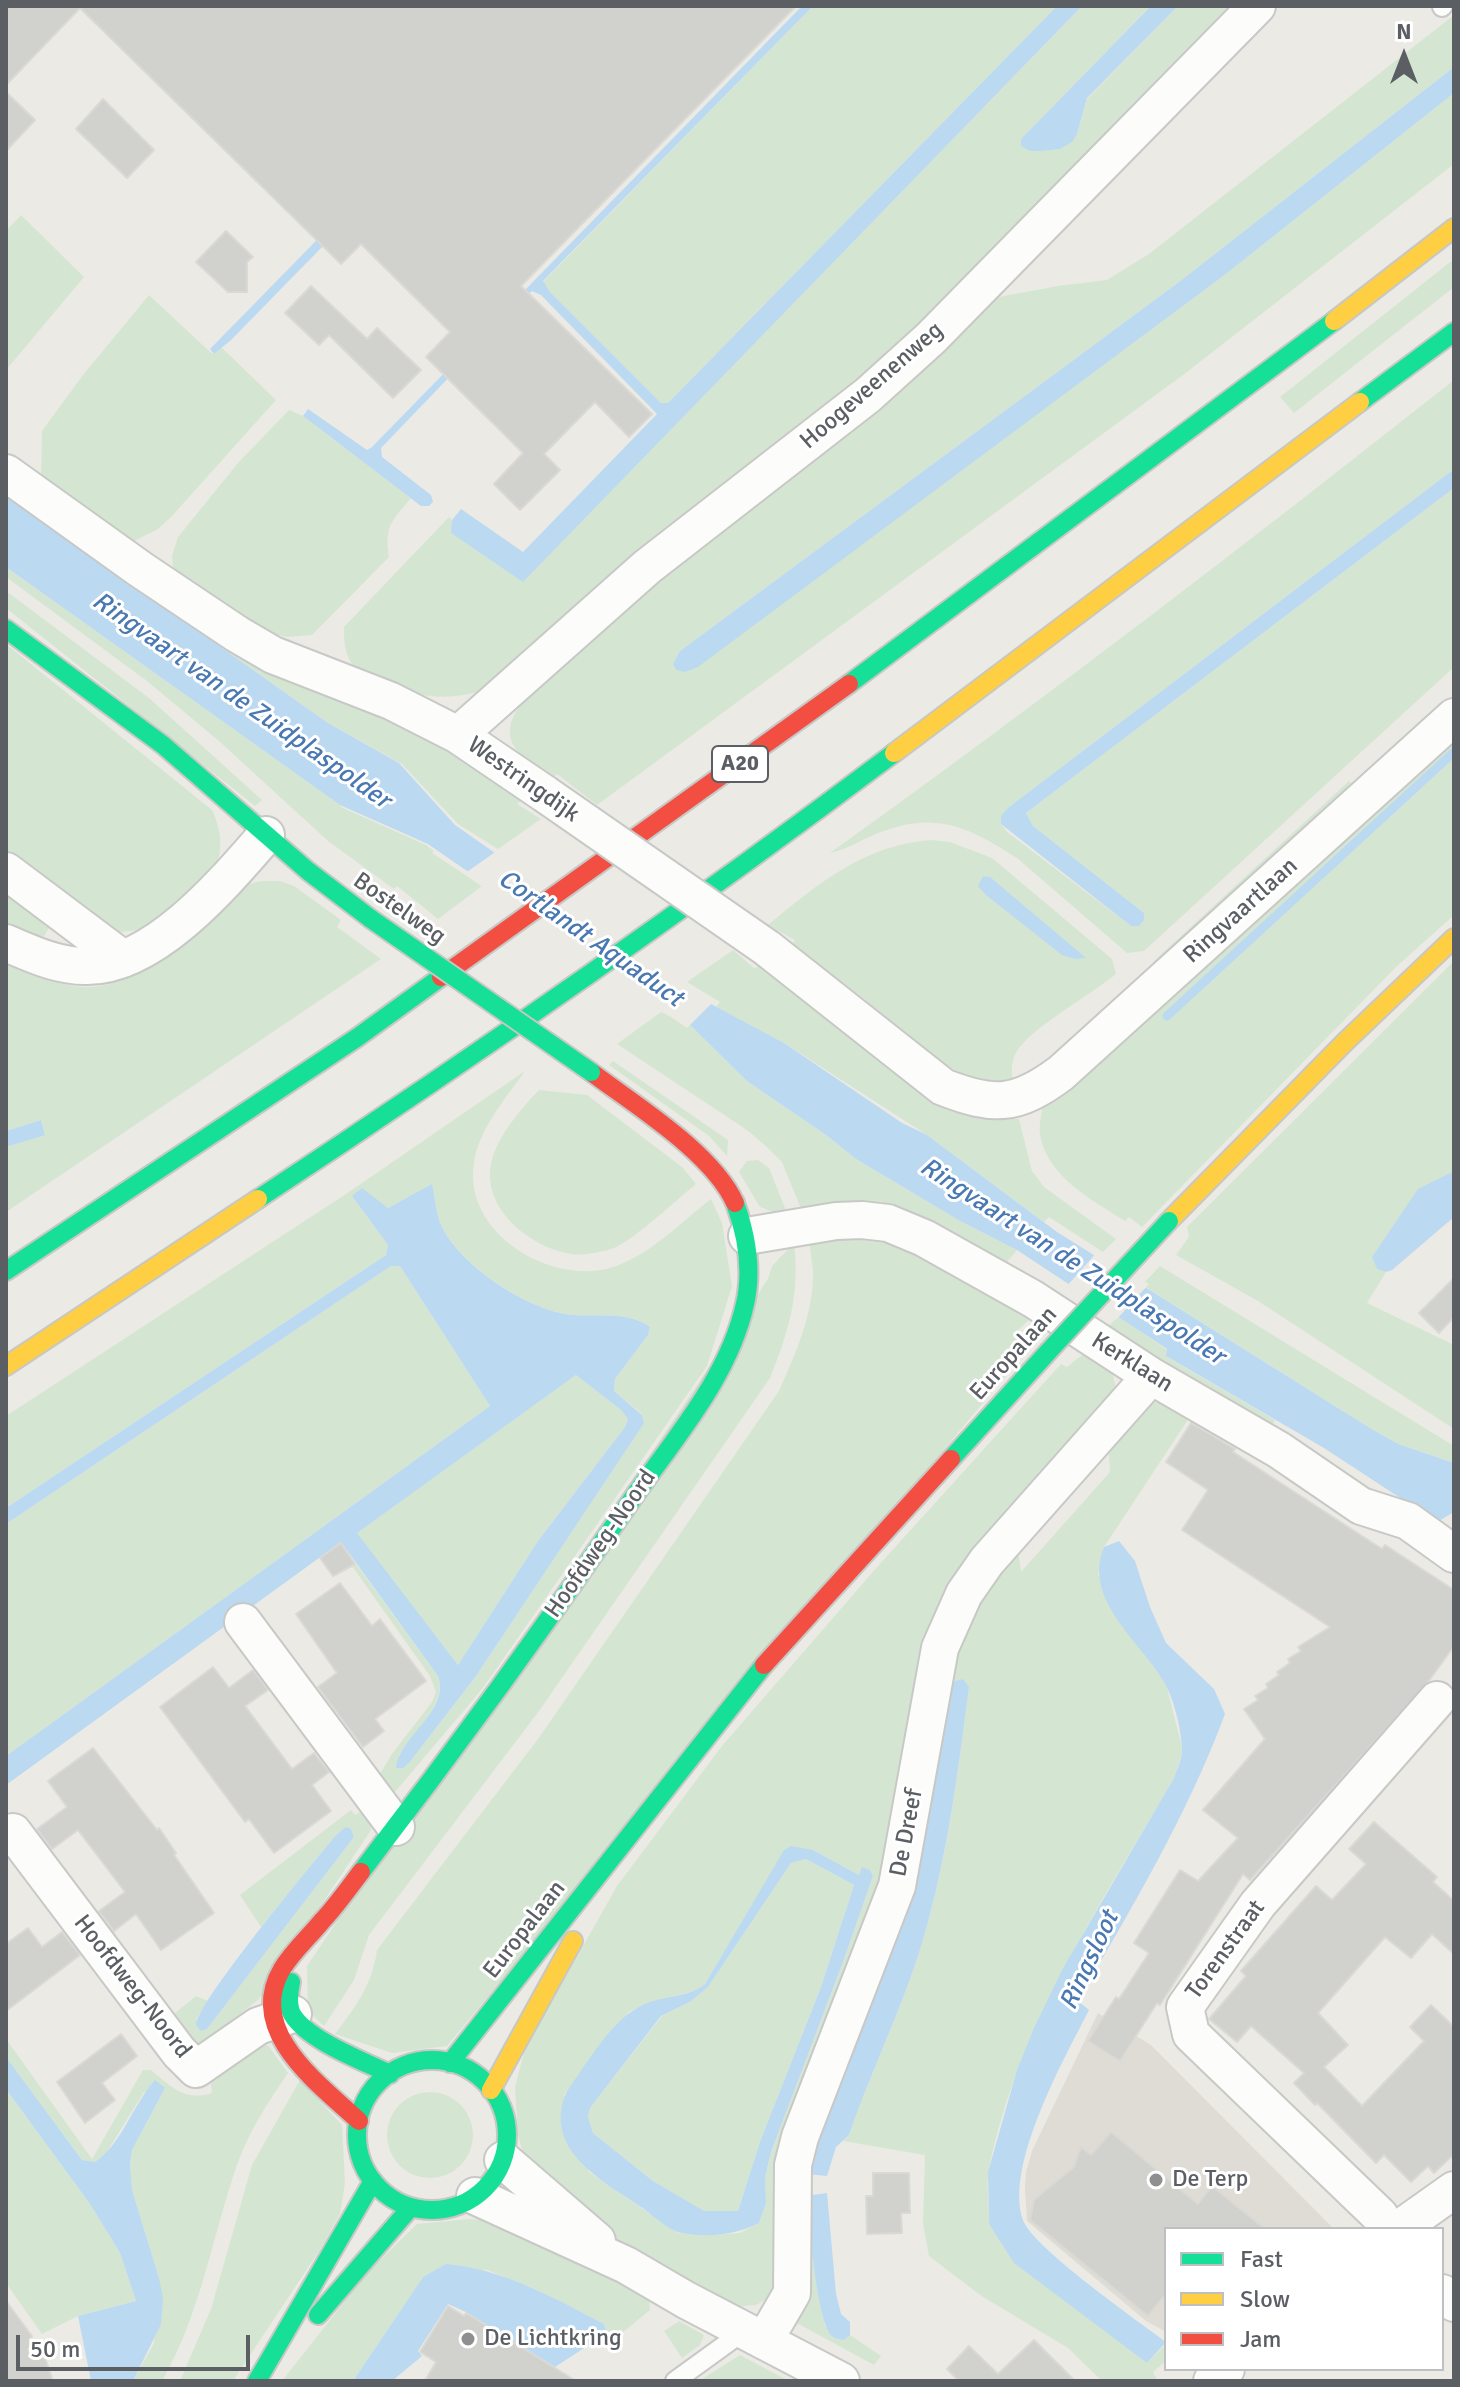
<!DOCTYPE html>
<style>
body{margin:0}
#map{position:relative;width:1460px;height:2387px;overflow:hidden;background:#ebeae5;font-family:Signika,sans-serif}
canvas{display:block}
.frame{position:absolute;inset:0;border:8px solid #5b5e63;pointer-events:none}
.legend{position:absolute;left:1164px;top:2227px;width:280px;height:144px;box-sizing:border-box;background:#fff;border:2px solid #bdbfc1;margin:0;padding:10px 14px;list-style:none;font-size:24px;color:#5b5e63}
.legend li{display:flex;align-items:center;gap:16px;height:40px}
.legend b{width:40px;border:2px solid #bdbfc1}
.north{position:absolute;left:1364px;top:16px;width:80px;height:80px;-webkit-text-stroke:6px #fff;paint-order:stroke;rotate:0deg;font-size:22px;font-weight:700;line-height:32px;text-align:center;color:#5b5e63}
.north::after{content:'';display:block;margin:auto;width:28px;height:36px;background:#5b5e63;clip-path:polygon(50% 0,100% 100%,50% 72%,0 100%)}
.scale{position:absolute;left:16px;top:2335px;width:234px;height:36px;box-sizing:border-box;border:4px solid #5b5e63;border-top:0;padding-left:10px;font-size:24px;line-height:28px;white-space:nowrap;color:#5b5e63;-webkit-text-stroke:6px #fff;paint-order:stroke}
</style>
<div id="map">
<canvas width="1460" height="2387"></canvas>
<div class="frame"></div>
<ul class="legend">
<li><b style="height:10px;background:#16e098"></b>Fast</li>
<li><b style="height:10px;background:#ffcf43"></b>Slow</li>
<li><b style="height:10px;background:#f24e42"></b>Jam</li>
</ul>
<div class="north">N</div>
<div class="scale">50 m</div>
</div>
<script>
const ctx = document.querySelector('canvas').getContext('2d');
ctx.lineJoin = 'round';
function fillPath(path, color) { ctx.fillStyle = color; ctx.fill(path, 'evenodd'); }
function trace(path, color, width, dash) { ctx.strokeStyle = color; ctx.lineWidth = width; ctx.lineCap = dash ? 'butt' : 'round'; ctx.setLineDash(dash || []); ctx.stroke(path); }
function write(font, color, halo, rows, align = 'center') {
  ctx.font = font + ' Signika,sans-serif'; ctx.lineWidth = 6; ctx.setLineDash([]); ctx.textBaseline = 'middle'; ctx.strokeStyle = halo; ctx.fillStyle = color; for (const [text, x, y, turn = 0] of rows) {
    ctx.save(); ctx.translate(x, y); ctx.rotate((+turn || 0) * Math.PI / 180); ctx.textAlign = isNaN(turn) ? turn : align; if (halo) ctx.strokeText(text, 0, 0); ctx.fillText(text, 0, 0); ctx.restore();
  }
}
fillPath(new Path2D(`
 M1098 2013 1151 2045 1333 2228 1166 2229V2332L1146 2321 1027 2221 1025 2188 1026 2172 1032 2151Z`), '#dedcd5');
fillPath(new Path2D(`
 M813 6H1057L668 403H661L550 292 543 282Z
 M1082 6H1151L1021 139 1077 134 1087 99 1178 6H1238L922 330 493 687C457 701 424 699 388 686 356 674 343 664 344 627L449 517 452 520V533L523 581Z
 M1454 15V67L1179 282 680 651 673 664 1231 270 1454 93V164L1183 375 597 805 557 774 553 779C493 743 501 723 544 677L988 299 1058 286 1107 280 1149 254Z
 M21 215 84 277 6 370V231Z
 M1454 259V287L1294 413 1280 397Z
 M149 295 210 352 214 354 221 347 276 400 172 516 158 529 132 542 41 478 42 431 83 375Z
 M1454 380V469L1009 807 1001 824 1007 832 1131 926 1144 913 1033 826 1026 813 1454 488V667L1144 951 1127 953 1017 858C967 826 934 810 876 834 861 840 846 850 830 853 1042 701 1249 542 1454 380Z
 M289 410 303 416 411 498C392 521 384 526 389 557L312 635 286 637 253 628 174 578 172 556 178 537 238 463Z
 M6 485 421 731 521 801 517 804 541 819 498 849 458 824 402 764 328 723 6 495Z
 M6 567 340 805 341 807 426 845 434 851 432 853 482 886 438 919 397 886 394 889 328 841 219 741 147 681 6 577Z
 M6 591 149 698 262 800 255 806 6 608Z
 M6 644 212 810C223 834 224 855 210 877L144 930 118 932 104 928 6 859Z
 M1454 729V915L1396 967 1142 1227 1129 1217 1125 1221C1092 1200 1046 1176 1040 1134 1039 1126 1041 1116 1042 1109Z
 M1349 781 1355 790 1152 971 1154 961Z
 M931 840 950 842 992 858 1112 959 1116 974C1091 995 1032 1027 1017 1051 1011 1061 1011 1070 1013 1081 951 1088 906 1033 862 997 839 979 814 963 791 947L795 940 768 925C816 885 866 844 931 840Z
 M261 881H280L294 886 341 920 337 927 381 959 6 1212V1147L45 1134 41 1120 6 1131V962C32 973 60 987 89 987 143 987 203 919 242 886Z
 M6 883 51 925 44 936H39L6 924Z
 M733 950 755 969 758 965 852 1033 922 1094 953 1110 1019 1119 1032 1171 1044 1187 1116 1239 1103 1252 1049 1217 1044 1222 927 1135 784 1043 716 1007 720 1002 687 982Z
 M1454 961V1171L1418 1190 1373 1257 1377 1269 1386 1272 1367 1303 1454 1345V1429L1258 1301 1176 1255 1189 1237 1187 1227Z
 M661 1012 691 1026 747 1081 826 1135 856 1159 960 1221 1017 1250 1007 1262 988 1261 880 1201 872 1210 804 1216 782 1162 767 1147 747 1130 617 1044Z
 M613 1061 728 1140 727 1156 709 1136 609 1065Z
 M525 1071C504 1101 474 1134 473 1173 471 1238 553 1284 610 1268 648 1257 680 1223 711 1199L722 1223 732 1286 707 1366 483 1688 394 1793 388 1790 378 1777 392 1754 432 1702 436 1692 430 1676 352 1566 356 1564 438 1676C447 1704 414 1734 399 1755L409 1763 476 1676 643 1423 642 1414 614 1391 615 1379 648 1335 650 1327C629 1311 598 1317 572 1315 529 1311 462 1266 442 1227 436 1215 435 1198 432 1185L388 1208 352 1196 388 1245 386 1255 6 1508V1416L346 1194Z
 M539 1090 587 1095 682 1167 696 1184C679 1198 631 1242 614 1248 602 1252 583 1256 571 1254 534 1248 489 1215 490 1174 490 1144 520 1110 539 1090Z
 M758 1160 769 1168 789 1218 760 1207 739 1172 747 1161Z
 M834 1235 898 1240 1032 1317 1015 1333 1020 1340 1032 1326 1042 1332 447 2046 392 2053 335 2034C355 2008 373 1983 377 1950L538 1739 779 1391C795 1355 812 1317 813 1277 813 1264 810 1251 809 1239Z
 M794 1243C800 1294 789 1331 770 1378L539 1711 369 1935 354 1980 324 2026 308 2011 307 1966 768 1279 772 1266Z
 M391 1266H400L490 1406 6 1756V1524Z
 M1160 1266 1454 1446V1463L1398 1444 1370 1428 1142 1285Z
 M1118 1316 1167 1350V1357L1275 1420 1268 1432 1108 1327Z
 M1087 1351 1111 1367 1117 1393 977 1559 900 1833 818 2068 784 2279 769 2298 756 2305 733 2307 626 2245 577 2211 523 2154 518 2135 515 2087 525 2049 617 1886 722 1746 878 1566 1061 1364 1067 1367ZM785 1850H813L859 1875 870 1870 873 1876 843 1962 771 2152 765 2178 766 2203 759 2223 740 2233 710 2235 678 2233 589 2172 564 2095 629 2012 648 2003 698 1990 705 1984Z
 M576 1375 621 1410 628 1419 625 1427 538 1541 458 1665 356 1533Z
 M1178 1399 1195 1409 1104 1547 1098 1574 1145 1655 1166 1684 1183 1751 1174 1778C1102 1903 1018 2025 989 2169 986 2186 989 2206 989 2224L1147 2363 1166 2344V2361L1153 2372 1158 2381H1102L1068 2348 980 2295 929 2256 923 2224 925 2155 843 2141 849 2135C874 2063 909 1995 928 1922 949 1846 959 1766 969 1687L952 1682 940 1758 913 1884 953 1647 1017 1542 1021 1572 1110 1472 1108 1439C1133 1413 1140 1402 1178 1399Z
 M369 1807 371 1830 258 2000 232 2020 215 2040 207 2043 193 2042 169 2018 196 1996 208 2001 196 2019 207 2029 354 1837 351 1829 335 1836 261 1927 240 1895 351 1810 355 1815Z
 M806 1859 854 1885 821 1987 761 2139 738 2211 704 2212 653 2181 593 2133 588 2117 590 2108 662 2016 690 2002 708 1987 791 1863Z
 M6 2039 92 2159 143 2070H151C170 2086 185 2102 212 2093L210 2077 248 2046 268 2045 288 2073C268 2102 249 2131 237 2165 212 2237 201 2313 162 2381H133L154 2343 159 2278 132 2190 130 2164 132 2150 165 2088 144 2092 105 2155 95 2162 82 2160 6 2057Z
 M300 2080 342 2125 345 2183 340 2214 321 2248 233 2381H180L211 2309 252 2165Z
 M6 2089 90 2204 120 2253 136 2301 78 2316 42 2334 6 2283Z
 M387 2135a43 43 0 1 1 86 0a43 43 0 1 1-86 0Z
 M806 2196 815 2274 825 2326 844 2340 850 2335 881 2356 874 2365 793 2321Z
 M469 2219 494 2221 645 2293 649 2301 650 2310 622 2333H607L604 2324 535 2289 487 2270 423 2277 353 2381H282L367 2273 417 2224Z
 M679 2321 704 2335 700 2345 682 2358 664 2331Z
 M740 2355 787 2380 699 2381Z`), '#d4e6d2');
fillPath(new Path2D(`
 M546 6H558L231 340 214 354 210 349Z
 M802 6H813L543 281 550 292 661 403H668L1057 6H1082L523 582 451 533 452 520 461 509 523 552 657 414 541 295 532 291 381 448 382 457 431 495 433 502 429 506H421L303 416 308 409 367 450 372 447Z
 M1151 6H1178L1087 98 1077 134 1072 142 1060 149 1041 151H1030L1021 146V139Z
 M1454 67V93L1231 270 698 667 685 672 676 670 673 664 680 651 1179 282Z
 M1454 469V488L1026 813 1033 826 1144 913V920L1139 926H1131L1001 824V816L1009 807Z
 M6 495 328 723 399 763 455 825 711 1004 784 1043 902 1123 927 1135 1057 1232 1370 1428 1398 1444 1454 1463V1512L1437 1522 1324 1448 1166 1356 1167 1349 1017 1250 960 1221 856 1159 826 1135 747 1081 691 1026 428 844 340 805 6 567Z
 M983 876 990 877 1086 958 1075 959 1062 955 986 895 978 886Z
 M41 1120 45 1135 6 1147V1131Z
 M1454 1171V1217L1392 1270 1386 1272 1377 1269 1372 1257 1418 1189Z
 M432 1184C435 1197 436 1215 442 1227 461 1266 529 1311 572 1315 599 1317 629 1311 650 1327L648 1335 615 1379 614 1391 642 1415 644 1423 476 1676 409 1763 403 1768H396C400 1735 450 1712 438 1676L341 1542 6 1785V1756L490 1406 400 1266H391L6 1524V1508L386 1255 388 1245 352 1196 362 1188 388 1208ZM576 1375 621 1410 628 1419 625 1427 538 1541 458 1665 357 1533Z
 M1119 1541 1135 1561 1150 1607 1166 1643 1214 1689 1225 1714C1187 1816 1132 1907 1078 2001L1089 2010C1064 2059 1004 2166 1023 2220 1032 2247 1138 2321 1166 2342L1147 2363 1014 2263 989 2224 988 2172 1017 2070 1034 2028 1062 1970 1174 1778C1177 1769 1183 1757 1182 1748 1181 1728 1174 1699 1164 1682 1140 1641 1082 1599 1104 1547Z
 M963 1679 969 1687C959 1765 949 1845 928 1922 909 1995 874 2063 849 2135L836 2147 827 2176 806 2174 813 2140 913 1884 940 1758 952 1682Z
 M346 1827 351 1829 354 1837 207 2029 201 2031 196 2025C196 2003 314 1862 335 1836Z
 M791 1846 813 1850 859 1875 862 1867 870 1870 873 1876 843 1962 771 2152 765 2178 766 2203 759 2223C735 2235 709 2238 682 2233 669 2231 653 2215 641 2207 604 2182 546 2152 564 2098 567 2089 575 2080 580 2072 599 2046 616 2016 647 2003 665 1996 690 1997 705 1984L784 1850ZM806 1859 854 1885 821 1987 761 2139 738 2211H704L653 2181 593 2133 588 2117 590 2108 661 2016 690 2002 708 1987 791 1863Z
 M6 2057 82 2160 95 2162C122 2144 133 2104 155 2080L165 2088 132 2150 130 2164 132 2190 159 2278 163 2298 161 2324 133 2381H91L78 2316 136 2301 120 2253 90 2204 6 2089Z
 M827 2193 836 2294 841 2314 850 2322V2335L844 2340C840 2339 835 2339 832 2336 817 2324 809 2220 806 2196Z
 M446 2264C504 2269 554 2298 604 2324L607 2333 555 2367 466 2312 448 2304 418 2351 422 2356 392 2381H353L423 2277Z`), '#bcd9f2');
fillPath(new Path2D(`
 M498 850 713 1001 711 1004 687 1028 464 874Z
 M1097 1252 1149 1284 1116 1320 1066 1287Z`), '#ebeae5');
trace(new Path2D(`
 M1167 1016 1454 752`), '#bcd9f2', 9);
const building = new Path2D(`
 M6 6H796L521 286 652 414 629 437 595 402 544 454 560 470 520 510 494 484 523 453 426 357 450 332 361 244 341 264 80 8 6 85Z
 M6 92 35 120 6 151Z
 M103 99 154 150 127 178 76 129Z
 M226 231 253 257 247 262V292H228L196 262Z
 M311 286 367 339 377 328 421 370 393 398 329 335 319 345 285 313Z
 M1454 1278V1317L1439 1333 1419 1313Z
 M1191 1423 1235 1449 1233 1452 1382 1549 1385 1545 1454 1590V1646L1428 1682 1250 1880 1243 1874 1160 2005 1157 2003 1120 2061 1088 2041 1116 1997 1119 1999 1149 1953 1134 1943 1180 1870 1198 1881 1238 1838 1203 1810 1265 1739 1244 1709 1258 1700 1255 1696 1268 1688 1266 1684 1279 1675 1277 1672 1290 1663 1288 1659 1301 1651 1298 1647 1330 1627 1182 1530 1208 1490 1166 1462Z
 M341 1543 355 1564 333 1576 320 1558Z
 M340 1583 372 1626 380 1619 426 1681 375 1719 384 1731 363 1747 318 1687 337 1673 296 1614Z
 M213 1667 229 1688 253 1670 268 1690 245 1706 292 1769 314 1753 329 1772 312 1785 331 1811 274 1853 249 1819 245 1822 160 1707Z
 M93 1748 157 1830 159 1828 176 1853 174 1855 214 1913 161 1950 136 1914 114 1931 99 1911 125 1892 78 1830 52 1849 37 1829 67 1807 48 1781Z
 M1374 1822 1437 1877 1433 1882 1454 1901V1954L1432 1934 1411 1958 1385 1937 1318 2013 1348 2045 1324 2067 1362 2106 1424 2041 1410 2027 1431 2005 1454 2027V2154L1434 2173 1428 2166 1411 2182 1384 2155 1376 2163 1317 2103 1315 2105 1294 2083 1304 2073 1251 2026 1237 2042 1209 2019 1246 1976 1241 1971 1316 1886 1332 1900 1366 1864 1349 1849Z
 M28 1928 42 1947 62 1932 80 1955 6 2011V1944Z
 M121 2034 137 2056 102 2083 115 2100 85 2123 57 2082Z
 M1111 2132 1198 2204 1212 2186 1265 2229H1166V2294L1148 2316 1030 2220 1034 2200 1074 2167 1081 2147 1091 2155Z
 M873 2173H909L910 2213H901L902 2233 867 2234 866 2196H873Z
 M6 2301 32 2336 30 2340 45 2358 53 2381H6Z
 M448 2306 464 2316 466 2313 576 2381H425L436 2362 420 2352Z
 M1034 2340 1075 2381H959L947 2369 969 2346 998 2374Z`);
fillPath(building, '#d1d1ce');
trace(building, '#dad9d4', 2);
const lane = new Path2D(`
 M1442 7 1443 6
 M675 2381 744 2331`);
const street = new Path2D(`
 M6 473 140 569 237 634 273 655 391 701 458 735 545 794
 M458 735 647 567 868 395 931 338 1257 6
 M6 871 123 959
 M6 943C32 954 59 967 88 966 155 966 225 882 266 835
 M767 948 943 1087C994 1107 1017 1106 1061 1073L1454 717
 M747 1236 836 1221 862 1220 888 1223 924 1238 1033 1299 1151 1376 1279 1450 1361 1506 1408 1521 1454 1554
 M243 1622 396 1827
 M13 1832 179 2052 196 2069 258 2026 293 2014
 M503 2160 597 2241
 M475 2196 626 2265 686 2300 841 2381
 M1387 2229 1380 2216 1191 2034 1185 2007 1258 1904 1437 1700
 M1399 2229 1454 2190
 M1442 2293 1454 2303
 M764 2341 792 2293 793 2165 800 2137 897 1886 940 1648 964 1594 987 1561 1151 1376
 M1212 2381 1226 2369`);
const fast = new Path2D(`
 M1360 402 1454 332
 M6 629 163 745 308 871 371 919
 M849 684 1334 321
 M258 1199C474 1057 687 909 894 753
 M6 1271 358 1037 441 977
 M951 1459 1048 1352
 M361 1872C455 1750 546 1625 633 1498 674 1439 729 1377 745 1304 753 1269 747 1236 735 1203
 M291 1982C289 1992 287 2004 292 2014 307 2040 363 2061 390 2074
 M357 2135a75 75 0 1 1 150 0a75 75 0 1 1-150 0Z
 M450 2063 764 1665
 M318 2315 411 2207
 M257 2381 373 2181`);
const slow = new Path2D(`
 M1334 321 1454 228
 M894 753 1360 402
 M1169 1221 1345 1042 1454 938
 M6 1366 258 1199
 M491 2090 573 1941`);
const jam = new Path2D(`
 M441 977 849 684
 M591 1072C635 1105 713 1153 735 1203
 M764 1665 951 1459
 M359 2121C319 2084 245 2031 282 1969 293 1951 309 1937 322 1921 336 1906 348 1889 361 1872`);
trace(lane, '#c8c8c7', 22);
trace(street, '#c8c8c7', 40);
trace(fast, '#c7c7c5', 22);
trace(slow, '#c7c7c5', 22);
trace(jam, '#c7c7c5', 22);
trace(lane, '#fcfcfb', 18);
trace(street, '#fcfcfb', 36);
trace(fast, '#16e098', 18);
trace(slow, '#ffcf43', 18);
trace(jam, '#f24e42', 18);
const streetBridge = new Path2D(`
 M545 794 767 948`);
const fastBridge = new Path2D(`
 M371 919 591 1072
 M1048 1352 1169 1221`);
trace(streetBridge, '#c8c8c7', 40, []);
trace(fastBridge, '#c7c7c5', 22, []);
trace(streetBridge, '#fcfcfb', 36);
trace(fastBridge, '#16e098', 18);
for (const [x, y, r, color] of [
 [1156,2180,8,"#8d8f90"],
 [468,2339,8,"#8d8f90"]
]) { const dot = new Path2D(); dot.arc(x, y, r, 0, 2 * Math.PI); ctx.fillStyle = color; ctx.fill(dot); trace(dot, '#fff', 3); }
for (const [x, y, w] of [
 [740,764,56]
]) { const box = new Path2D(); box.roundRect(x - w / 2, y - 18, w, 36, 6); ctx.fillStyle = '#fff'; ctx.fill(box); trace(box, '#5b5e63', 2); }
write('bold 22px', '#5b5e63', null, [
 ["A20",740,764]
]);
write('24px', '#5b5e63', '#fff', [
 ["Hoogeveenenweg",872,386,-41],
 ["Westringdijk",523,780,35],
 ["Bostelweg",399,909,35],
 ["Ringvaartlaan",1241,911,-42],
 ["Europalaan",1014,1354,-48],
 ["Kerklaan",1132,1363,32],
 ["Hoofdweg-Noord",601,1544,-55],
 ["De Dreef",907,1833,-79],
 ["Europalaan",525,1930,-52],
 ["Torenstraat",1226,1950,-54],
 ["Hoofdweg-Noord",132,1987,52]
]);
write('24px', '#5b5e63', '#fff', [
 ["De Terp",1172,2180],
 ["De Lichtkring",484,2339]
], 'left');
write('italic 26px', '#4978b2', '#fff', [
 ["Ringvaart van de Zuidplaspolder",241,701,35],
 ["Cortlandt Aquaduct",590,939,35],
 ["Ringvaart van de Zuidplaspolder",1072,1262,33],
 ["Ringsloot",1090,1961,-65]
]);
</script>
